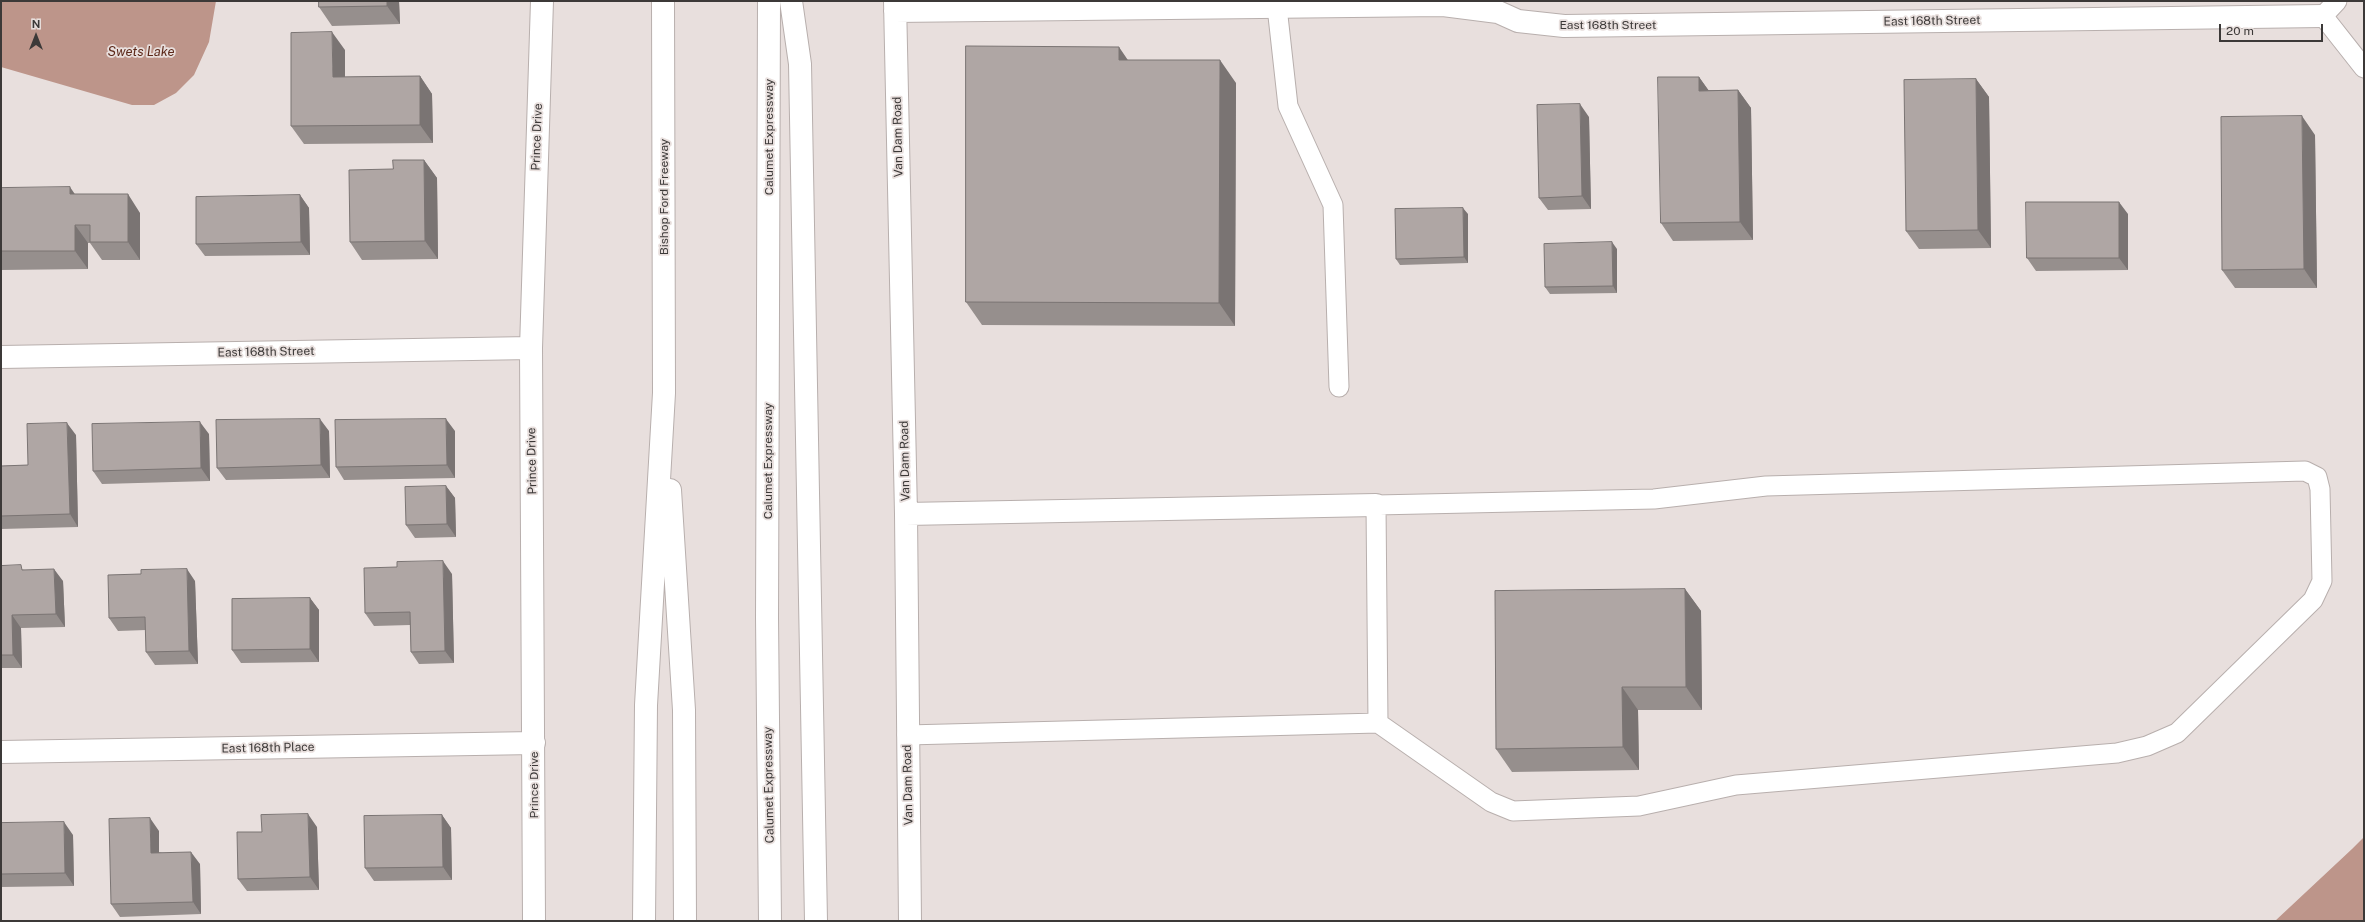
<!DOCTYPE html>
<style>
body{margin:0}
#map{position:relative;width:2365px;height:922px;overflow:hidden;background:#e8dfdd;font-family:"Public Sans",sans-serif}
canvas{display:block}
.frame{position:absolute;inset:0;border:2px solid #3c3938;pointer-events:none}
.north{position:absolute;left:16px;top:16px;width:40px;height:40px;-webkit-text-stroke:3px #e8dfdd;paint-order:stroke;rotate:0deg;font-size:11px;font-weight:700;line-height:16px;text-align:center;color:#3c3938}
.north::after{content:'';display:block;margin:auto;width:14px;height:18px;background:#3c3938;clip-path:polygon(50% 0,100% 100%,50% 72%,0 100%)}
.scale{position:absolute;left:2219px;top:24px;width:104px;height:18px;box-sizing:border-box;border:2px solid #3c3938;border-top:0;padding-left:5px;font-size:12px;line-height:14px;white-space:nowrap;color:#3c3938;-webkit-text-stroke:3px #e8dfdd;paint-order:stroke}
</style>
<div id="map">
<canvas width="2365" height="922"></canvas>
<div class="frame"></div>
<div class="north">N</div>
<div class="scale">20 m</div>
</div>
<script>
const ctx = document.querySelector('canvas').getContext('2d');
ctx.lineJoin = 'round';
function fillPath(path, color) { ctx.fillStyle = color; ctx.fill(path, 'evenodd'); }
function trace(path, color, width, dash) { ctx.strokeStyle = color; ctx.lineWidth = width; ctx.lineCap = dash ? 'butt' : 'round'; ctx.setLineDash(dash || []); ctx.stroke(path); }
function write(font, color, halo, rows, align = 'center') {
  ctx.font = font + ' "Public Sans",sans-serif'; ctx.lineWidth = 3.5; ctx.setLineDash([]); ctx.textBaseline = 'middle'; ctx.strokeStyle = halo; ctx.fillStyle = color; for (const [text, x, y, turn = 0] of rows) {
    ctx.save(); ctx.translate(x, y); ctx.rotate((+turn || 0) * Math.PI / 180); ctx.textAlign = isNaN(turn) ? turn : align; if (halo) ctx.strokeText(text, 0, 0); ctx.fillText(text, 0, 0); ctx.restore();
  }
}
fillPath(new Path2D(`
 M1 1H216L209 42 194 75 176 93 154 105H132L1 67Z
 M2364 837V921H2275L2352 849Z`), '#bd958a');
const service = new Path2D(`
 M2337 1 2323 16 2364 68
 M1277 7 1288 106 1333 205 1339 387
 M907 735 1378 723 1376 505 1654 499 1766 486 2305 471 2317 477 2320 489 2322 581 2313 600 2177 733 2147 746 2117 753 1736 785 1639 806 1513 811 1491 802 1378 723`);
const minor = new Path2D(`
 M895 1 906 514 910 921
 M895 11 1443 5 1498 12 1518 21 1564 26 2323 16
 M1 357 531 348
 M906 514 1376 505
 M1 752 534 743
 M534 921 531 348 542 1`);
const motorway = new Path2D(`
 M769 1 767 617 770 921
 M791 1 800 64 816 921
 M670 490 684 710 685 921
 M644 921 646 705 664 393 663 1`);
trace(service, '#b8afad', 21);
trace(minor, '#b8afad', 24);
trace(motorway, '#b8afad', 24);
trace(service, '#fff', 19);
trace(minor, '#fff', 22);
trace(motorway, '#fff', 22);
fillPath(new Path2D(`
 M319 1H399L400 24 332 26 319 7Z
 M345 50V77L420 76 432 94 433 143 304 144 291 126Z
 M1128 60 1236 83 1235 326 982 325 966 302Z
 M1699 77 1708 90H1738L1751 108 1753 240 1673 241 1661 223Z
 M1976 79 1989 97 1991 248 1919 249 1906 231Z
 M1589 117 1591 209 1548 210 1539 198Z
 M2315 135 2317 288H2235L2222 270Z
 M424 160 437 178 438 259 362 260 350 242Z
 M1 188 75 194 140 213V260H102L90 243H88V269L1 270Z
 M300 195 309 208 310 255 205 256 196 244Z
 M1468 214V263L1400 265 1396 259Z
 M2128 214V270L2036 271 2027 258Z
 M1617 249V293L1550 294 1545 287Z
 M329 431 330 478 226 480 217 468Z
 M455 431V478L344 480 336 467Z
 M209 434 210 481 102 484 93 471Z
 M76 435 78 527 1 529V466L28 465Z
 M446 486 455 498 456 537 415 538 406 525Z
 M1 566 25 570 63 581 65 627 21 628 22 668H1Z
 M141 574 195 581 198 664 155 665 146 652V630L118 631 109 618Z
 M452 574 454 663 419 664 411 652 410 625 374 626 365 613Z
 M1685 589 1701 611 1702 710H1638L1639 770 1512 772 1496 749Z
 M310 598 319 610V662L241 663 232 650Z
 M442 815 451 828 452 880 374 881 365 868Z
 M1 823 73 835 74 886 1 887Z
 M317 827 319 890 247 891 238 879 262 832Z
 M159 831V852L200 864 201 914 120 917 111 904Z`), '#968f8d');
fillPath(new Path2D(`
 M387 1H399L400 24 387 6Z
 M332 32 345 50V95L333 77Z
 M1119 47 1134 69 1119 60Z
 M1220 60 1236 83 1235 326 1219 303Z
 M420 76 432 94 433 143 420 125Z
 M1699 77 1712 95 1699 91Z
 M1976 79 1989 97 1991 248 1978 230Z
 M1738 90 1751 108 1753 240 1740 222Z
 M1580 104 1589 117 1591 209 1582 196Z
 M2302 116 2315 135 2317 288 2304 269Z
 M424 160 437 178 438 259 425 241Z
 M70 187 83 206 70 194Z
 M128 194 140 213V260L128 242Z
 M300 195 309 208 310 255 301 242Z
 M2119 202 2128 214V270L2119 258Z
 M1463 208 1468 214V263L1464 257Z
 M75 225 88 243V269L75 251Z
 M1612 242 1617 249V293L1613 286Z
 M320 419 329 431 330 478 321 465Z
 M446 419 455 431V478L447 465Z
 M200 422 209 434 210 481 201 468Z
 M67 423 76 435 78 527 70 514Z
 M446 486 455 498 456 537 447 524Z
 M443 561 452 574 454 663 445 651Z
 M54 569 63 581 65 627 56 614Z
 M187 569 195 581 198 664 189 651Z
 M1685 589 1701 611 1702 710 1686 687Z
 M310 598 319 610V662L310 649Z
 M12 615 21 628 22 668 13 655Z
 M1622 687 1638 710 1639 770 1623 747Z
 M308 814 317 827 319 890 310 877Z
 M442 815 451 828 452 880 443 867Z
 M150 818 159 831V865L151 853Z
 M64 822 73 835 74 886 65 873Z
 M191 852 200 864 201 914 193 902Z`), '#7a7473');
const building = new Path2D(`
 M319 1H387V6L319 7Z
 M332 32 333 77 420 76V125L291 126V33Z
 M966 46 1119 47V60H1220L1219 303 966 302Z
 M1658 77H1699V91L1738 90 1740 222 1661 223Z
 M1976 79 1978 230 1906 231 1904 80Z
 M1580 104 1582 196 1539 198 1537 105Z
 M2302 116 2304 269 2222 270 2221 117Z
 M393 160H424L425 241 350 242 349 170 393 169Z
 M70 187V194H128V242H90V225H75V251H1V188Z
 M300 195 301 242 196 244V197Z
 M2026 202H2119V258H2027Z
 M1463 208 1464 257 1396 259 1395 209Z
 M1612 242 1613 286 1545 287 1544 244Z
 M320 419 321 465 217 468 216 420Z
 M446 419 447 465 336 467 335 420Z
 M200 422 201 468 93 471 92 424Z
 M67 423 70 514 1 516V466L28 465 27 424Z
 M446 486 447 524 406 525 405 487Z
 M443 561 445 651 411 652 410 612 365 613 364 568 397 567V562Z
 M21 565 22 570 54 569 56 614 12 615 13 655H1V566Z
 M187 569 189 651 146 652 145 617 109 618 108 575 141 574V570Z
 M1685 589 1686 687H1622L1623 747 1496 749 1495 591Z
 M310 598V649L232 650V599Z
 M308 814 310 877 238 879 237 832H262L261 815Z
 M442 815 443 867 365 868 364 816Z
 M150 818 151 853 191 852 193 902 111 904 109 819Z
 M64 822 65 873 1 874V823Z`);
fillPath(building, '#afa6a4');
trace(building, '#7a7473', 1);
write('12px', '#3c3938', '#e8dfdd', [
 ["East 168th Street",1932,21,-1],
 ["East 168th Street",1608,25],
 ["Prince Drive",537,137,-88],
 ["Calumet Expressway",769,137,-90],
 ["Van Dam Road",898,137,-91],
 ["Bishop Ford Freeway",664,197,-90],
 ["East 168th Street",266,352,-1],
 ["Prince Drive",532,461,-91],
 ["Calumet Expressway",768,461,-90],
 ["Van Dam Road",905,461,-91],
 ["East 168th Place",268,748,-1],
 ["Prince Drive",534,785,-90],
 ["Calumet Expressway",769,785,-91],
 ["Van Dam Road",908,785,-91]
]);
write('italic 13px', '#5c2819', '#e8dfdd', [
 ["Swets Lake",141,52]
]);
</script>
